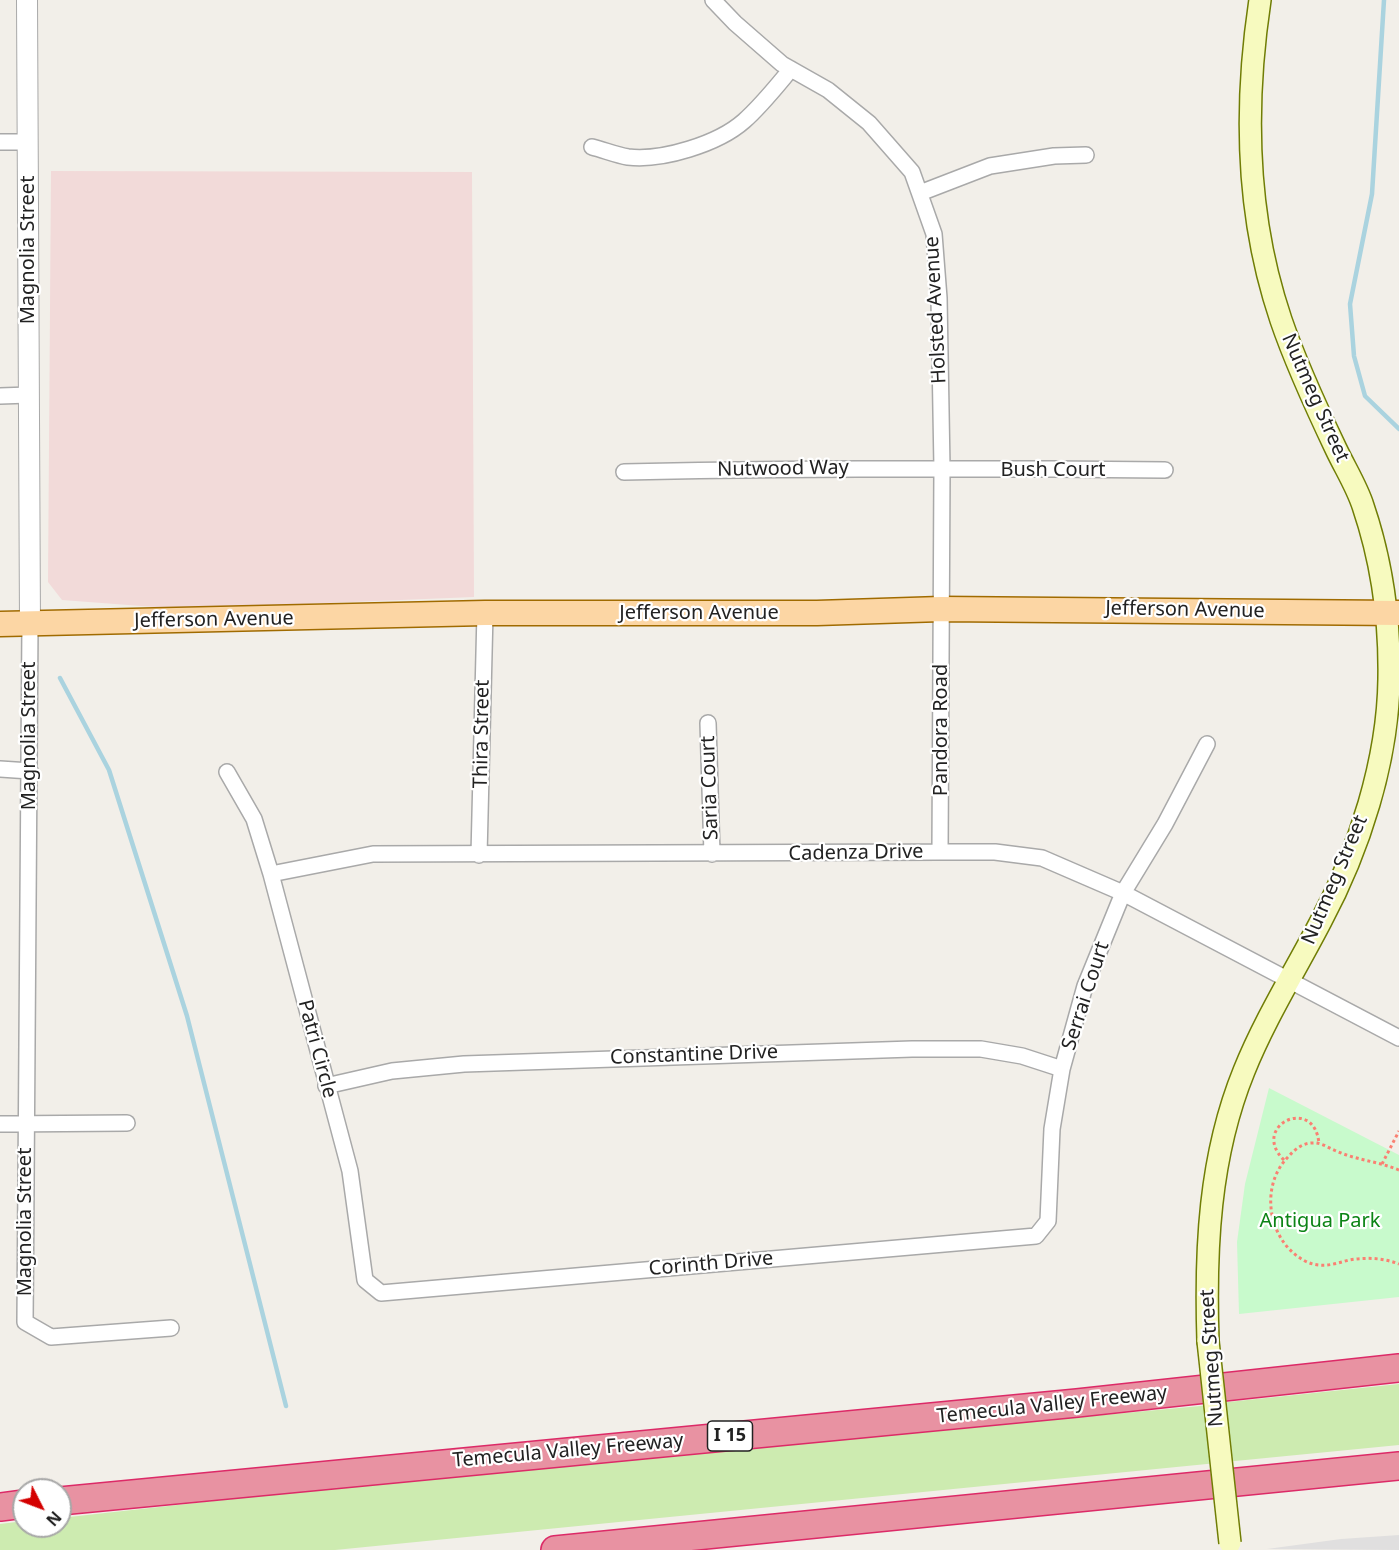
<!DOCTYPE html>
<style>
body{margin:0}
#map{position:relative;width:1399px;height:1550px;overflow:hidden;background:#f2efe9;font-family:"Noto Sans",sans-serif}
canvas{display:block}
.north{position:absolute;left:12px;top:1478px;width:60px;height:60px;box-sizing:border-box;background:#fff;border:2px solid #a7a7a7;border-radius:50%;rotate:132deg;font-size:16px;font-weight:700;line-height:24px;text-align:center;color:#222}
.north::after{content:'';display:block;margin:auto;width:21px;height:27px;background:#d40000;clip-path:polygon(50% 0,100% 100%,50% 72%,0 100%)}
</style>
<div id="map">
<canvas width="1399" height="1550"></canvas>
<div class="north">N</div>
</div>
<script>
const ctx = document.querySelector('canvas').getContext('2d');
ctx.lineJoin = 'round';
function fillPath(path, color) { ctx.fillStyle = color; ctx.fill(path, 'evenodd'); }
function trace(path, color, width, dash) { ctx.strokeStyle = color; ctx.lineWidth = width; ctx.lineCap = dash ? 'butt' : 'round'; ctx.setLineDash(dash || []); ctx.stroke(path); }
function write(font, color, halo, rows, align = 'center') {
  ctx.font = font + ' "Noto Sans",sans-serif'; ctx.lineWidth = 4.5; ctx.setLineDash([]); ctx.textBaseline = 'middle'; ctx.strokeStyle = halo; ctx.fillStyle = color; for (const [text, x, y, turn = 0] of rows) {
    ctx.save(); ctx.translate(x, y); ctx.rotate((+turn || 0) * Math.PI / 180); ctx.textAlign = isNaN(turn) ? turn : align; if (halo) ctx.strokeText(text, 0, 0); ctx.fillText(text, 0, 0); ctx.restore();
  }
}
fillPath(new Path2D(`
 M1399 1535V1550L1267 1549 1341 1539Z`), '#e0dfdf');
fillPath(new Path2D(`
 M51 171 472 172 474 597 181 609 62 600 48 582Z`), '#f2dad9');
fillPath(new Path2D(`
 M1399 1384V1445L1225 1462 1219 1403Z
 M1211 1405 1217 1463 335 1550H0V1524L24 1521V1526H60V1518L394 1481Z`), '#cdebb0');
fillPath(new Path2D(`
 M1269 1088 1399 1155V1297L1239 1314 1237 1242 1245 1184Z`), '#c8facc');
trace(new Path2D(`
 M1384 0 1372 194 1350 304 1354 356 1365 396 1399 429
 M60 678 109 770 187 1016 286 1406`), '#aad3df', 4.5);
const minor = new Path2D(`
 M713 0 735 23 782 64 828 90 869 123 912 172 934 234 939 298 942 468 940 852
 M0 142H28
 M592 147C604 150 616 155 628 157 662 161 718 144 744 121 762 105 776 87 791 69
 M920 193 990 166 1054 156 1086 155
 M0 396 29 395
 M624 472C804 468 985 468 1165 470
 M30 624 25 1322 51 1337 171 1328
 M708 723 712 854
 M0 769 30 771
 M227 772 254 819 271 874 350 1171 365 1280 381 1293 1036 1236 1048 1221 1052 1129 1062 1069 1085 986 1123 893 1165 824 1207 744
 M479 855 485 613
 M271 874 373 854 940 852H995L1042 858 1123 893 1399 1038
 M326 1086 392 1071 464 1064 912 1049H981L1022 1056 1062 1069
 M0 1124 127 1123`);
const tertiary = new Path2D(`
 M27 0 30 624`);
const secondary = new Path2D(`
 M1208 1341C1205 1250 1209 1157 1244 1071 1265 1019 1295 971 1321 921 1359 850 1388 761 1389 679 1390 621 1382 562 1363 506 1357 487 1345 468 1336 449 1316 407 1296 364 1281 320 1246 217 1244 106 1260 0`);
const primary = new Path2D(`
 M0 624 485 613H817L941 609 1399 613`);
const motorway = new Path2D(`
 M60 1501 1077 1403 1399 1368
 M0 1507 24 1504
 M555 1550 1399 1466`);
trace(minor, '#a9a9a9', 18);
trace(tertiary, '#a9a9a9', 22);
trace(secondary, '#707d05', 24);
trace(primary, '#a06b00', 27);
trace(motorway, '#dc2a67', 30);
trace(new Path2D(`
 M1284 1160C1249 1126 1315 1094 1319 1144
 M1382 1164 1399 1131
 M1399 1170C1377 1161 1355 1160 1334 1150 1327 1147 1320 1142 1312 1143 1303 1143 1295 1149 1289 1156 1259 1185 1267 1241 1305 1261 1321 1269 1334 1264 1349 1260 1366 1257 1384 1258 1399 1264`), '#fa8072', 3, [3, 3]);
trace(minor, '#fff', 15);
trace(tertiary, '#fff', 20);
trace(secondary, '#f7fabf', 21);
trace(primary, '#fcd6a4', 24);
trace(motorway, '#e892a2', 27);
const secondaryBridge = new Path2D(`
 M1208 1341 1230 1543`);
trace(secondaryBridge, '#707d05', 24, []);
trace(secondaryBridge, '#f7fabf', 21);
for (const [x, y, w] of [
 [730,1436,45]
]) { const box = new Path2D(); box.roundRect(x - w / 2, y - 15, w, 30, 4.5); ctx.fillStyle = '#fff'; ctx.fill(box); trace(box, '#222', 1.5); }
write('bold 18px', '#222', null, [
 ["I 15",730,1436]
]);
write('20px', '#222', '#fff', [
 ["Magnolia Street",28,250,-90],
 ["Holsted Avenue",936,310,-93],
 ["Nutmeg Street",1315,398,66],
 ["Nutwood Way",783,469,-1],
 ["Bush Court",1053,470],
 ["Jefferson Avenue",1185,610,1],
 ["Jefferson Avenue",699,613],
 ["Jefferson Avenue",214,620,-1],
 ["Pandora Road",941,730,-90],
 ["Thira Street",482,734,-89],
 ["Magnolia Street",29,736,-90],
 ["Saria Court",710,788,-92],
 ["Cadenza Drive",856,853,-1],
 ["Nutmeg Street",1335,880,-67],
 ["Serrai Court",1086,996,-72],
 ["Patri Circle",317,1049,75],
 ["Constantine Drive",694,1055,-2],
 ["Magnolia Street",25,1222,-90],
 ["Corinth Drive",711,1264,-5],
 ["Nutmeg Street",1212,1358,-94],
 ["Temecula Valley Freeway",1052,1405,-6],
 ["Temecula Valley Freeway",568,1451,-5]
]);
write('20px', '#0c8416', '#fff', [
 ["Antigua Park",1320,1221]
]);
</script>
